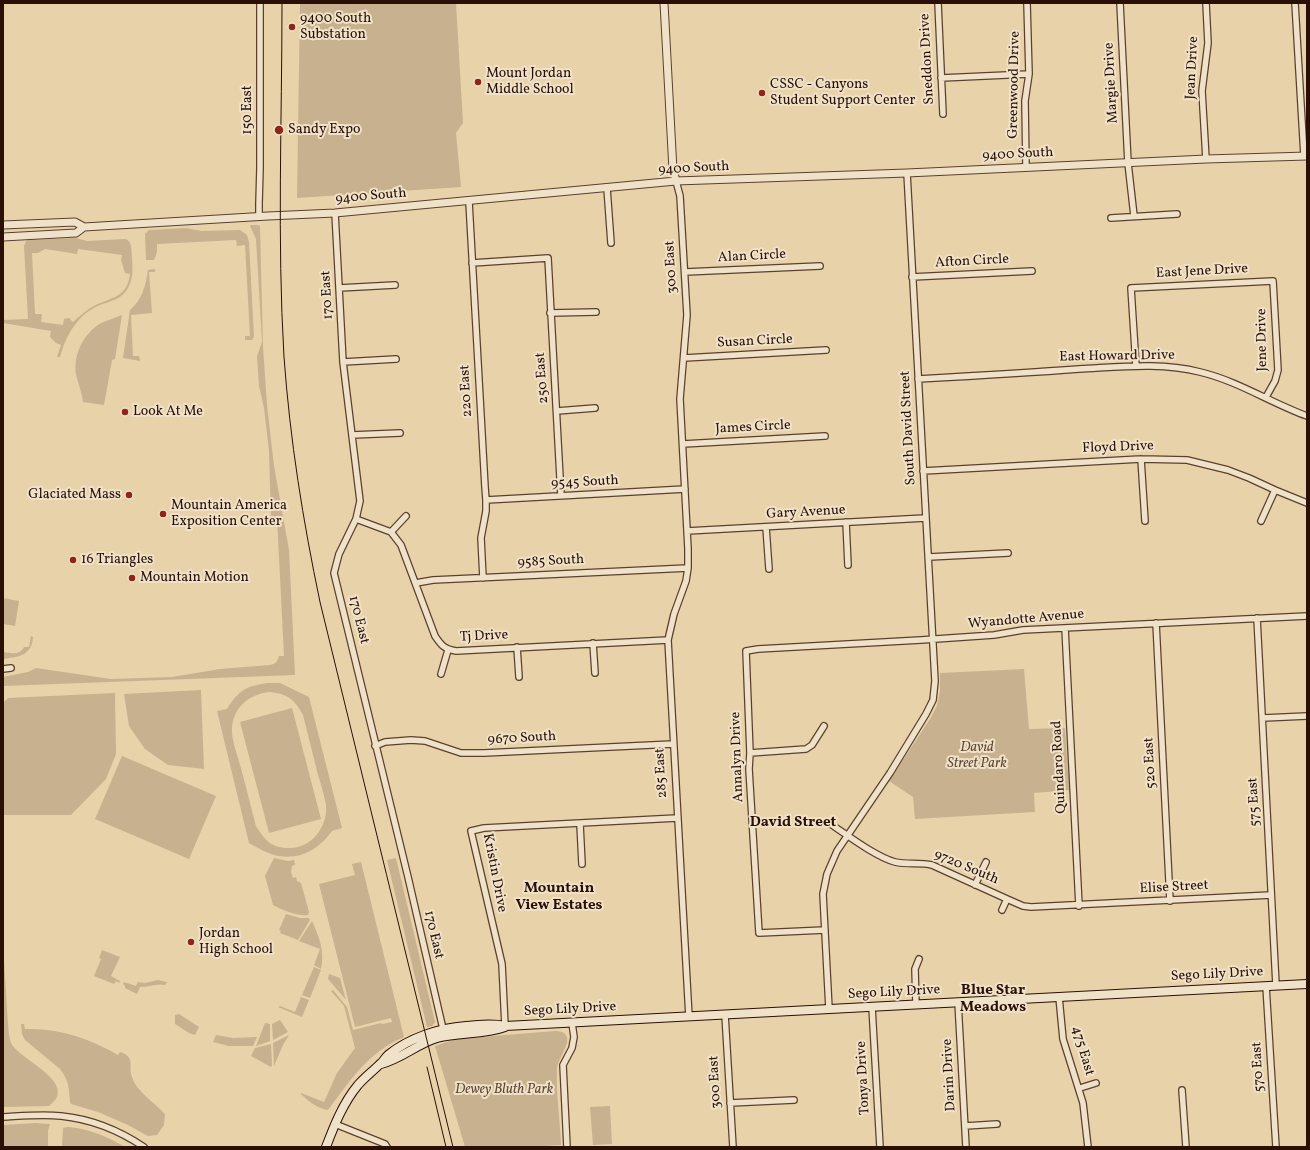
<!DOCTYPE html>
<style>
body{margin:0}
#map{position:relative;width:1310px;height:1150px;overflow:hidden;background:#e8d2aa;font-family:Vollkorn,serif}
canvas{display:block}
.frame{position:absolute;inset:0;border:4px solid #2a0f06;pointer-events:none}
</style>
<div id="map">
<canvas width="1310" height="1150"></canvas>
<div class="frame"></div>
</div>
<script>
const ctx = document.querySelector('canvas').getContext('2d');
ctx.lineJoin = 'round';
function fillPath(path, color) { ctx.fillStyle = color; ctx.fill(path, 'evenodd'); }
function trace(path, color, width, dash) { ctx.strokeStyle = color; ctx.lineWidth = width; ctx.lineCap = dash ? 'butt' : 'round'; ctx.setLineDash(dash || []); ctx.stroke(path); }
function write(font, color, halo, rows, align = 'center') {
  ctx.font = font + ' Vollkorn,serif'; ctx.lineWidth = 4; ctx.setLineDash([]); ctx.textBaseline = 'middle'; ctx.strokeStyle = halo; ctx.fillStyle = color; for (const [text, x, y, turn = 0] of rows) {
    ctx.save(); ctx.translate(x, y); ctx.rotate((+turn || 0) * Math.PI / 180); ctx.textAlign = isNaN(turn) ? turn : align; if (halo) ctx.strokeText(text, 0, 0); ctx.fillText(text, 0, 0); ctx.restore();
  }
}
fillPath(new Path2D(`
 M300 3H456L463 123 456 133 461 187 297 198Z
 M251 225H257L260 226 263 347 267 405 274 466 289 550 295 675 3 686V677L28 672 36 668 111 679 172 677 220 669 270 665C276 664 277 662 279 656H284L277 518H271L269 451 264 408 259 386 257 356 262 342 256 239 250 226Z
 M186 228 201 231 240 230 247 235 249 242 254 337 252 340H245V336H250L245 245 237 246 236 240 157 244V252L154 260H146L145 234 149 230Z
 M76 238 87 241 125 239C129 240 130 242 131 246 132 260 135 276 128 288 122 299 111 301 100 305 78 314 66 335 60 357H57L61 345 56 343 50 337 51 331 3 323V320L28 319 24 246 26 241 29 240ZM45 249 77 254 78 249 122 255 121 260 125 273 130 274C127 299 110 297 92 307 85 311 79 317 73 322L69 318 64 319 63 325 41 322 42 315 41 314H35L32 253H38Z
 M155 269V272H149L152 313 131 315 133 356H139L140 361 123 358 130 310C142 300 146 285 148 270Z
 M122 315 115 359 112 360 104 405 83 402C82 392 78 384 76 374 73 354 84 333 101 323 108 320 115 318 122 315Z
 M3 598 19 601 15 626 3 624Z
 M31 636 33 637C32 656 18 657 3 659V652C12 653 19 656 24 647H29Z
 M1024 669 1029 729 1065 728 1069 790 1034 793 1035 812 915 819 913 797 889 781 930 719 937 706 940 691V673Z
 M268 683H280L309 697 342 828 332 831C319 849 301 860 278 856 268 854 258 848 249 843L217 711 227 709C239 690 246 686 268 683ZM270 692C288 694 295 700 303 715 308 735 313 755 318 775 321 784 324 795 326 805 328 826 312 848 290 848 272 848 265 841 256 826 251 808 247 790 242 772 239 760 233 745 232 733 231 709 248 694 270 692Z
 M201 690 204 769 168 765 145 749 129 726 124 694Z
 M115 693 116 754 106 779 71 815H3V703L8 698Z
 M292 708 321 819 269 833 240 722Z
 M122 756 216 796 189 859 95 819Z
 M274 858 288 861 294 860 295 865 292 866 291 872 293 878 296 877 297 881 301 883 309 912 308 915C295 916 285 911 273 905L265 876Z
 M396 858 435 1022 432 1026 427 1027 387 860Z
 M361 862 404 1037C368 1052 350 1081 328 1110 318 1109 308 1101 301 1094V1093L324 1102 337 1073 355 1048 344 1006 331 991 333 990 347 1007 353 1030 381 1023 382 1024 392 1022 391 1018 355 1027 319 884 355 875 352 864Z
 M286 914 300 918H309L310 920 298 940 280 933 281 931 279 930Z
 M312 921C319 936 325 952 321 969L314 965 320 949 299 941Z
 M3 943C4 965 6 987 7 1010 8 1019 8 1035 11 1043 18 1058 65 1076 57 1097 56 1100 52 1103 49 1106L3 1107Z
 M102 950 120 957 111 976 120 981 119 983 116 981 114 984 94 976 101 959 99 958Z
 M314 967 321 970 310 998 302 995Z
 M329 974 340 978 346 1000 328 979Z
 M158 980 167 982 165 985C157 983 149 987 140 987L137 994 125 988V986L123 984 124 982 136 986 138 982 145 983Z
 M301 997 309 1000 302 1017 278 1007 280 1006 295 1012Z
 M179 1014 199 1027 195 1035 189 1033 175 1024V1015Z
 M280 1020 288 1032 273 1040 272 1024Z
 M265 1023 270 1024V1041L256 1046Z
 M21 1024H24L25 1029C59 1028 89 1038 118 1055L120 1052C136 1057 128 1066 132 1077 136 1091 155 1103 165 1114L164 1125 157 1135 148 1136 128 1125 98 1112 71 1104 70 1102C69 1088 69 1081 60 1069L25 1040 22 1034Z
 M555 1031C560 1031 566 1032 567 1038 569 1046 557 1060 557 1070 556 1095 560 1120 561 1145L528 1147H465L435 1046 456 1039Z
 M216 1035 233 1038 257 1037 253 1046H229L213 1042Z
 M289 1035 283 1045 274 1066 273 1043Z
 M271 1044 272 1065 271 1067 251 1056 255 1048Z
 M610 1106 612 1144 593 1145 590 1107Z
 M35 1123 50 1124 48 1131V1147H3V1125Z
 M68 1127C88 1128 108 1137 125 1147H62L63 1128Z`), '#c8b18e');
const minor = new Path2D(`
 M938 3 943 114
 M1120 3 1128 163 1134 216
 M1206 3 1208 43 1202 91 1206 159
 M1295 3 1304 156
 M941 78 1029 74
 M1026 167 1025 101 1029 74 1027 3
 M676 181 680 196 687 315 680 399 688 549V568L686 581 674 614 668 640 689 1017
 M607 188 611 243
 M469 202 485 487 486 500V511L481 538 483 578
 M335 213 343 362 360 501 356 519 339 554 334 573 408 877 443 1029
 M259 217V203L260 168V3
 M1111 218 1177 214
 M472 263 548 258 561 496
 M685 272 820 266
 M912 277 1032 271
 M339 288 395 285
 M550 313 596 312
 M684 358 826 350
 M343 362 396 359
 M1136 366 1131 288 1273 281 1278 370 1275 381 1266 397
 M918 379C972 376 1026 373 1079 369 1120 367 1161 362 1200 372 1238 381 1271 403 1307 416
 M557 411 595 408
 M352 435 400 433
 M683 444 825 436
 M1141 459 1145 521
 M923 471 1141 459 1187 460 1228 470 1249 478 1275 490 1307 503
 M486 500 685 489
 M356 519 391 532 401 545 435 636C441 645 444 649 456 651L668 640
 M1261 521 1275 490
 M846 522 848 565
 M766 527 769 569
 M687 531 925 518
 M391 532 406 516
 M929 557 1008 553
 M416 583 433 580 688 568
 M1257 618 1276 985
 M1156 623 1170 901
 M1065 628 1079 906
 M593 643 595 673
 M517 647 519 677
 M3 669 11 668
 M441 674 448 650
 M1263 718 1307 716
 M375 746 385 742 411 740 425 741 461 753H484L673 744
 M750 753 806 749 812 745 824 726
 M829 823C847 835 876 857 895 862 907 865 920 862 932 865L1007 899 1023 906 1031 907 1271 895
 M580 824 582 864
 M975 885 986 862
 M1002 910 1007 899
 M825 930 759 933 749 769 750 753 746 651 758 649 921 640 994 635 1023 630 1307 616
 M1266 986 1276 1147
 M1059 997 1063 1039 1083 1103 1088 1147
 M958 1002 966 1147
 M916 1004 915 969 919 959
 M872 1007 880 1147
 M829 1009 823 894 827 874 837 851 890 773 926 714 933 700 935 681 907 173
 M725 1015 733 1147
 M505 1026 502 964 471 831 484 828 677 818
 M1080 1088 1096 1083
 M1182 1090 1186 1147
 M730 1103 794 1100
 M3 1117C22 1116 42 1114 61 1116 91 1119 120 1131 144 1147
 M335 1124 385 1144 387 1147
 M965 1126 997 1124
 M567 1147 563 1065 572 1048 574 1037 572 1023`);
const tertiary = new Path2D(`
 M664 3 673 170 676 181
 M3 225 75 222 84 227
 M3 237 76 233 84 227 268 216 335 213 676 181 907 173 1206 159 1307 156`);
const secondary = new Path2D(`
 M381 1064C401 1059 417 1044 437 1038 460 1032 483 1035 505 1027
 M326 1147C334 1126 343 1103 358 1085 365 1077 373 1071 380 1064 383 1062 385 1058 388 1055 409 1038 439 1028 466 1026 481 1025 491 1023 505 1026L1307 984`);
trace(minor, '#5a402f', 8);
trace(tertiary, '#5a402f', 9);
trace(secondary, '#2a0f06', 10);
trace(minor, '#f0e2c8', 5.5);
trace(tertiary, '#f0e2c8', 7);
trace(secondary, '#f0e2c8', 8);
trace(new Path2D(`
 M282 3C282 121 277 239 284 357 290 440 303 521 320 602L453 1147
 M427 1067 446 1147`), '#2a0f06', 1);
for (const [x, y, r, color] of [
 [292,27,4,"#8f2418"],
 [478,82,4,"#8f2418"],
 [762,93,4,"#8f2418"],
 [279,130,5,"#8f2418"],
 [125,412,4,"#8f2418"],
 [129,495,4,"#8f2418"],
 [163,514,4,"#8f2418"],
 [73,560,4,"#8f2418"],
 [132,578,4,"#8f2418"],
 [191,942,4,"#8f2418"]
]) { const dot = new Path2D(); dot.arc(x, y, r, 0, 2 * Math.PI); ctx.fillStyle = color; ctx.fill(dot); trace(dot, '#f0e2c8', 1.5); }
write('14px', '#2a0f06', '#f0e2c8', [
 ["9400 South",300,19],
 ["Substation",300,35],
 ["Mount Jordan",486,74],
 ["Middle School",486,90],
 ["CSSC - Canyons",770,85],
 ["Student Support Center",770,101],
 ["Sandy Expo",288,130],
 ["Look At Me",133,412],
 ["Glaciated Mass",121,495,"right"],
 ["Mountain America",171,506],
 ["Exposition Center",171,522],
 ["16 Triangles",81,560],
 ["Mountain Motion",140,578],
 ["Jordan",199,934],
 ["High School",199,950]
], 'left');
write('14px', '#2a0f06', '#f0e2c8', [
 ["Sneddon Drive",928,59,-93],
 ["Jean Drive",1193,68,-87],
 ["Margie Drive",1112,83,-93],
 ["Greenwood Drive",1015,85,-89],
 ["150 East",248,110,-90],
 ["9400 South",1018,155,-3],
 ["9400 South",694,169,-3],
 ["9400 South",371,197,-5],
 ["Alan Circle",752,257,-3],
 ["Afton Circle",972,262,-3],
 ["300 East",672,267,-93],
 ["East Jene Drive",1202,272,-3],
 ["170 East",328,295,-93],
 ["Jene Drive",1263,340,-91],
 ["Susan Circle",755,342,-3],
 ["East Howard Drive",1117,357,-1],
 ["250 East",543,378,-94],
 ["220 East",467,391,-93],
 ["James Circle",753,428,-3],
 ["South David Street",909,428,-93],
 ["Floyd Drive",1118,448,-2],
 ["9545 South",585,483,-3],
 ["Gary Avenue",806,513,-3],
 ["9585 South",551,562,-3],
 ["170 East",358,620,76],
 ["Wyandotte Avenue",1026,620,-5],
 ["Tj Drive",484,637,-3],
 ["9670 South",522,739,-3],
 ["Annalyn Drive",738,757,-92],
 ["520 East",1151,763,-93],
 ["Quindaro Road",1060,767,-93],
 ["285 East",662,773,-93],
 ["575 East",1255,802,-93],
 ["9720 South",966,868,23],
 ["Kristin Drive",494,873,79],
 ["Elise Street",1174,888,-3],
 ["170 East",433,935,77],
 ["Sego Lily Drive",1217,975,-3],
 ["Sego Lily Drive",894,993,-3],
 ["Sego Lily Drive",570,1010,-3],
 ["475 East",1082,1051,74],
 ["570 East",1259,1067,-93],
 ["Darin Drive",950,1075,-93],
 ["Tonya Drive",864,1078,-93],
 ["300 East",716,1082,-93]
]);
write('italic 14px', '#614836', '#f0e2c8', [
 ["David",977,748],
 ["Street Park",977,764],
 ["Dewey Bluth Park",504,1090]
]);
write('bold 15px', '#2a0f06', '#f0e2c8', [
 ["David Street",793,823],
 ["Mountain",559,889],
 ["View Estates",559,906],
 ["Blue Star",993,991],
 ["Meadows",993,1008]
]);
</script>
